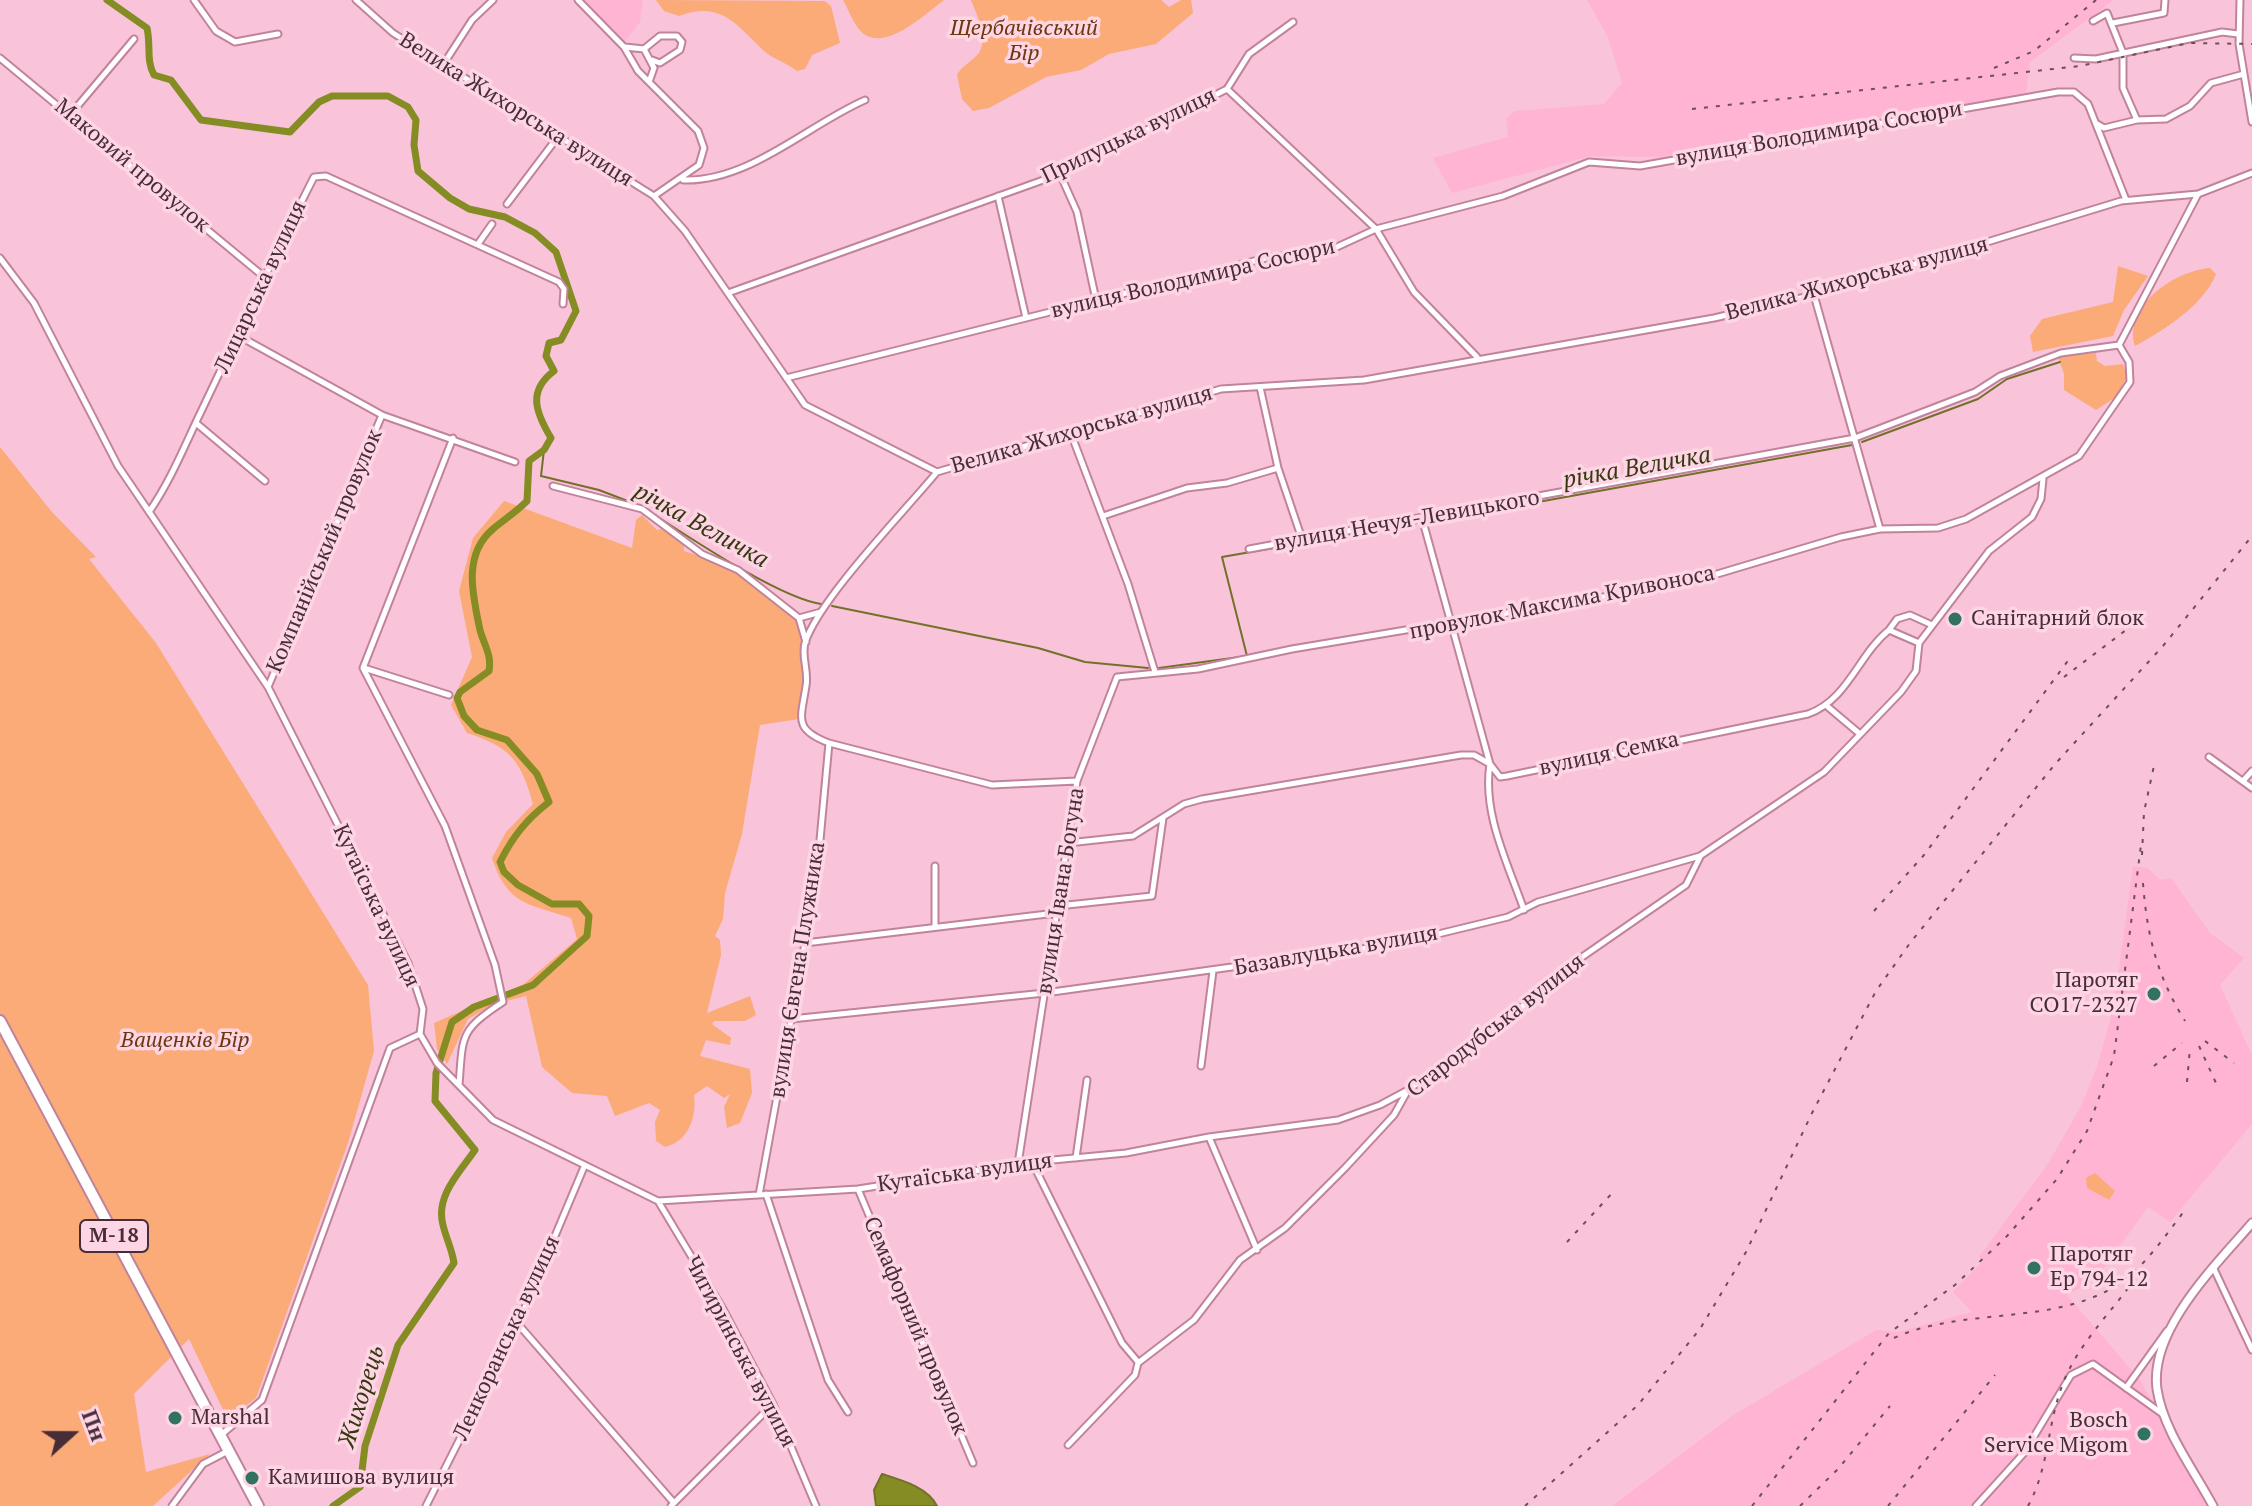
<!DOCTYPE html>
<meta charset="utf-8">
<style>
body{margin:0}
#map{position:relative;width:2252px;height:1506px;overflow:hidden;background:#f9c4d9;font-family:"PT Serif",serif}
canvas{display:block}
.north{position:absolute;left:32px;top:1394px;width:80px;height:80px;-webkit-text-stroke:6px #fed5e5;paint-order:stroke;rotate:69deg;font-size:22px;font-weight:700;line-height:32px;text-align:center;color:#472d37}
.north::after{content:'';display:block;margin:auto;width:28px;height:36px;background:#472d37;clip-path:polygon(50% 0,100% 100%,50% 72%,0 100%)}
</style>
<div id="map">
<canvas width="2252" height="1506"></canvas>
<div class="north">Пн</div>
</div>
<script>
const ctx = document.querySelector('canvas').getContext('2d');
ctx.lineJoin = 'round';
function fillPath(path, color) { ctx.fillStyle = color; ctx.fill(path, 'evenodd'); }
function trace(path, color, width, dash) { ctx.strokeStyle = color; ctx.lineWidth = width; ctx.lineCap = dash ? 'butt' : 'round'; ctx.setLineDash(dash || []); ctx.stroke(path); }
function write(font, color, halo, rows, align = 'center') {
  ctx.font = font + ' "PT Serif",serif'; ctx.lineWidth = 7; ctx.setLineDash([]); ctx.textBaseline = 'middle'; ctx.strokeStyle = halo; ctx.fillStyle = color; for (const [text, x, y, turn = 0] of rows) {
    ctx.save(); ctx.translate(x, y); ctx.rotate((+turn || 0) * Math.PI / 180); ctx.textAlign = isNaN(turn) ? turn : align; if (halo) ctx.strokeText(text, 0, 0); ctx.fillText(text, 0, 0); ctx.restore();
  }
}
fillPath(new Path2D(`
 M583 0H643L640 22 624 43Z
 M1587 0H2114L2030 62 2026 93 1660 157 1591 156 1452 193 1433 158 1508 137 1506 118 1515 111 1604 104 1622 83 1608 37Z
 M2133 866 2147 868 2161 880 2171 878 2210 933 2244 958 2220 985 2252 1055V1124L2170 1222 2148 1207 2095 1280 2067 1295 2140 1380 2210 1506H1612L1732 1416 1876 1330 1898 1332 1972 1312 1953 1292 1982 1262 1979 1257 2049 1162 2081 1106 2098 1064 2114 1005Z`), '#feb4d2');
fillPath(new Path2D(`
 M656 0 825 1 831 6 840 43 812 55 805 69 797 71C787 63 773 59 764 51 737 26 722 0 679 16L664 11Z
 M843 0H944C925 14 880 58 858 28 852 20 848 9 843 0Z
 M971 0H1161L1169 7 1181 0H1191L1193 13 1156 44 1109 54 1081 70 1046 77 989 108 973 111 962 99 957 75C962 65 974 61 980 51 988 37 976 13 971 0Z
 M2118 266 2148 276 2124 310 2113 336 2033 352 2030 336 2042 319 2113 302Z
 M2210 268 2216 274C2203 306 2164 330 2135 346 2123 306 2174 271 2210 268Z
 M2096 353 2097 361 2105 366 2123 364 2127 377 2116 397 2096 410 2064 390V374L2058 357Z
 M0 447 51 511 96 557 89 559 156 643 368 985 374 1051 348 1143 256 1398 228 1420 189 1339 134 1394 146 1472 210 1454 153 1506H0Z
 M504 501 632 548 636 520 642 515 657 530 664 528 684 544V551C725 563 800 597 806 645 808 669 802 695 799 719L760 725 742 834 725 893 723 919 715 936 720 940 721 955 707 1013 750 996 756 1015 745 1021H714L712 1024 731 1038 730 1045 706 1040 700 1056 750 1069 752 1093 740 1123 727 1128 724 1107 730 1094 724 1098 707 1086 694 1095C697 1117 688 1142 665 1147L656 1141 655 1122 660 1110 649 1103 615 1116 607 1096 572 1093 542 1067 526 996 494 1004 468 1019 447 1064 437 1049 434 1023 524 984 577 939 571 918C529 904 507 905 492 858L506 832 533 804C521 760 510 747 467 733L451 705 472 657 459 591 473 538Z
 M2095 1173 2115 1191 2109 1200 2087 1188 2086 1178Z`), '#fbab78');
const water = new Path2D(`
 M882 1474C901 1480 928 1487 937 1506H876L874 1490Z`);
fillPath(water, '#858c23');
trace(water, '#727029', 2);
trace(new Path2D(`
 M1862 442 1978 399 2007 379 2060 362
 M544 450 541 476 599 490 638 505
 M650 512C689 537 779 598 821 604
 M1428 522 1852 445
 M832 606 1038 648 1085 662 1148 668
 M1159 668 1247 656 1222 557 1417 523`), '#727029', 2);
trace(new Path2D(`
 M107 0 147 28C151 45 146 61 154 75L171 80 201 120 290 132 319 102 332 96H388L408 107 416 120 414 145 418 171 450 198 469 209 505 217 535 233 556 252 576 311 561 340 549 343 546 356 554 371C527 391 536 413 551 438L544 450 529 461 527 501C516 512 505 519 493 529 462 555 473 596 480 630 484 645 492 655 489 671L460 692 457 698 464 716 477 730 507 740 537 774 549 802C527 819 513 836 500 862L504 872 518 885 552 904H579L589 916 587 936 533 985 474 1007 452 1022 436 1073 435 1101 475 1150C460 1172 435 1196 443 1225 446 1238 452 1249 454 1263L398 1345 365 1446 360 1487 333 1506`), '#858c23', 7);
const street = new Path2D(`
 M194 0 216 31 235 42 278 34
 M356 0 393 33 654 196 685 231 805 405 937 472 1221 389 1364 380 1714 318 1814 295 2121 201 2198 194 2252 173
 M578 0 624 47 638 71 698 131 704 148 699 165 654 196
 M2240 0 2239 44 2252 122
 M2093 21 2107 13 2123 53V88L2137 120
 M2113 23 2164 13 2165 0
 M625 47 644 49 660 36H677L682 42 680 50 660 63 652 60
 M644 49 654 68 649 82
 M0 58 263 276
 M2074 58 2096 59 2222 32 2238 34
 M443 65 472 20 493 0
 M1227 89 1249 54 1293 22
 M70 115 134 39
 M2097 124 2104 128 2137 120 2166 119 2190 106 2211 83 2244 74
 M1060 174 1077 212 1096 300
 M683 180C749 182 806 126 865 100
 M998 196 1026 318
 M507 204 557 138
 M478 244 492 224
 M0 258 34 303 118 466 268 687 408 963 423 1009 420 1034 437 1063 493 1120 658 1201 858 1189 1032 1162 1126 1153 1209 1137 1338 1120 1380 1105 1408 1090
 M728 293 1060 174 1227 89 1376 229 1414 292 1477 357
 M1814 295 1880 529
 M239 336 382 415 515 462
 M2119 345 2198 194
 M786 378 1270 257 1326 252 1376 229 1503 196 1589 162 1640 166 2058 92H2074L2088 104 2126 200
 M1260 387 1278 468 1302 539
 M196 423 265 481
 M1070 431 1128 584 1155 672
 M453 438 363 668 445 826 495 965 503 1002C459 1031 463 1035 459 1085
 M937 472C904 512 819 599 805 643 801 657 809 671 806 686 801 719 793 729 829 743L992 785 1077 781
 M553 486 642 509 702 554 738 570 799 618 821 612
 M149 512C169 483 182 452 197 420 236 339 273 257 314 177L326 176 559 282 564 289 563 304
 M1103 516 1187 488 1227 483 1278 468
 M1422 518 1490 764C1482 813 1508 864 1524 910
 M1249 549 1855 438 1975 392 2000 376 2061 353 2119 345
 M799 618 806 642
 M1889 630 1897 619 1910 615 1932 625
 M364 668 449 695
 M268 687 382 415
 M1828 707 1860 734
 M2209 757 2252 788
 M2243 781 2252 771
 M1068 843 1133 836 1184 804 1202 799 1461 755H1474L1490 764 1500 777 1507 776 1808 714C1848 700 1858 655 1889 630L1919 643
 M935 866V925
 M1058 906 1152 896 1163 818
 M805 943 1056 913
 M791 1019 1045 993 1397 944 1508 917 1538 902 1700 856 1824 772 1901 692 1916 671 1919 643 1989 551 2032 517 2041 499 2043 479
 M1201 1066 1213 971
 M1209 1137 1257 1250
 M1076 1158 1087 1080
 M1032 1162 1122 1343 1138 1362
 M1018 1164 1077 781 1117 677 1198 669 1292 649 1687 583 1841 537 1880 529 1938 528 1966 519 2079 456 2130 382 2129 362 2119 345
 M858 1189 973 1463
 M766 1194 828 1380 848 1412
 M759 1195 816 883 829 743
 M658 1201 723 1309 773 1404 816 1506
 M2214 1269 2252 1350
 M518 1324 674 1503
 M2126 1388 2167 1331
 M221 1435 262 1400 390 1048 420 1034
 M1068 1445 1135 1375 1138 1363 1194 1320 1240 1260 1285 1228 1345 1168 1394 1115 1408 1090 1511 1016 1572 964 1686 885 1700 857
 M172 1506 203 1464 228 1451
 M426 1506 518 1324 584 1167
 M671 1506 773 1404
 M1976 1506 2024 1453 2071 1375 2093 1364 2164 1415`);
const secondary = new Path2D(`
 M2213 1506C2194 1470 2163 1430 2157 1389 2149 1330 2216 1265 2252 1223`);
const highway = new Path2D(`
 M0 1021 258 1506`);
trace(street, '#c1839c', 9);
trace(secondary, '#c1839c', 11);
trace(highway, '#c1839c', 14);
trace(street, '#fff', 5);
trace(secondary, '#fff', 7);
trace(highway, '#fff', 10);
trace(new Path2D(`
 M1994 68 2034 51 2096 0
 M1692 109 2080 66 2189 43 2252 44
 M2064 677 2126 630
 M2142 855 2144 812 2155 761
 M2143 883C2147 936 2157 976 2185 1021
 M1874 911 1924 855 2070 658
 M2205 1041 2234 1063
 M2199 1046 2216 1083
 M2154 1066 2182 1043
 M2187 1082 2190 1048
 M1567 1242 1615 1190
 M1894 1338C1968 1304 2070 1330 2134 1272 2153 1254 2169 1231 2185 1210
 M1525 1506 1638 1405 1700 1329 1746 1252 1812 1113 1876 991 1910 943 2056 763 2163 646 2252 536
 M1752 1506 1889 1333 1955 1285 2007 1236 2057 1179 2087 1131 2114 1056 2141 845
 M1800 1506 1838 1469 1890 1406
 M1888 1506 1995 1375
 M2028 1506C2049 1468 2047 1426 2062 1386 2077 1344 2114 1310 2139 1273`), '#6e4e5b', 2, [4, 8]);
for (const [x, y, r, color] of [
 [1955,619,8,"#327261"],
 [2154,994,8,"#327261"],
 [2034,1268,8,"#327261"],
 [175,1418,8,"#327261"],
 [2144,1434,8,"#327261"],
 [252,1478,8,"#327261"]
]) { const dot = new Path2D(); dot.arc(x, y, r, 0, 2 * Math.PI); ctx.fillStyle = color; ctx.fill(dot); trace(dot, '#fed5e5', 3); }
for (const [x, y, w] of [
 [114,1236,68]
]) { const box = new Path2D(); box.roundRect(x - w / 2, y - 16, w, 32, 6); ctx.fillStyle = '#fed5e5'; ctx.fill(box); trace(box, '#472d37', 2); }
write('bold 20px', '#472d37', null, [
 ["М-18",114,1236]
]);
write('italic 22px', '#6d370d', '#fed5e5', [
 ["Щербачівський",1024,29],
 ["Бір",1024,54],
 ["Ващенків Бір",185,1041]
]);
write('22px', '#472d37', '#fed5e5', [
 ["Велика Жихорська вулиця",516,110,32],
 ["вулиця Володимира Сосюри",1819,134,-10],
 ["Прилуцька вулиця",1129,136,-26],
 ["Маковий провулок",132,166,40],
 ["вулиця Володимира Сосюри",1193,279,-13],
 ["Велика Жихорська вулиця",1857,279,-15],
 ["Лицарська вулиця",261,287,-65],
 ["Велика Жихорська вулиця",1082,430,-16],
 ["вулиця Нечуя-Левицького",1407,521,-10],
 ["Компанійський провулок",325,551,-67],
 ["провулок Максима Кривоноса",1562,603,-11],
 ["вулиця Семка",1609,754,-12],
 ["вулиця Івана Богуна",1061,891,-81],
 ["Кутаїська вулиця",376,906,65],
 ["Базавлуцька вулиця",1336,951,-10],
 ["вулиця Євгена Плужника",798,970,-81],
 ["Стародубська вулиця",1496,1026,-38],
 ["Кутаїська вулиця",965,1173,-8],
 ["Семафорний провулок",915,1326,67],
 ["Ленкоранська вулиця",507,1338,-65],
 ["Чигиринська вулиця",740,1352,62]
]);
write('22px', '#472d37', '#fed5e5', [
 ["Санітарний блок",1971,619],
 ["Паротяг",2138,981,"right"],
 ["СО17-2327",2138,1006,"right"],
 ["Паротяг",2050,1255],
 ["Ер 794-12",2050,1280],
 ["Marshal",191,1418],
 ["Bosch",2128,1421,"right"],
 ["Service Migom",2128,1446,"right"],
 ["Камишова вулиця",268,1478]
], 'left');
write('italic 24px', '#36390f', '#fed5e5', [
 ["річка Величка",1637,468,-10],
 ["річка Величка",701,526,29],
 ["Жихорець",362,1397,-73]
]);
</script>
